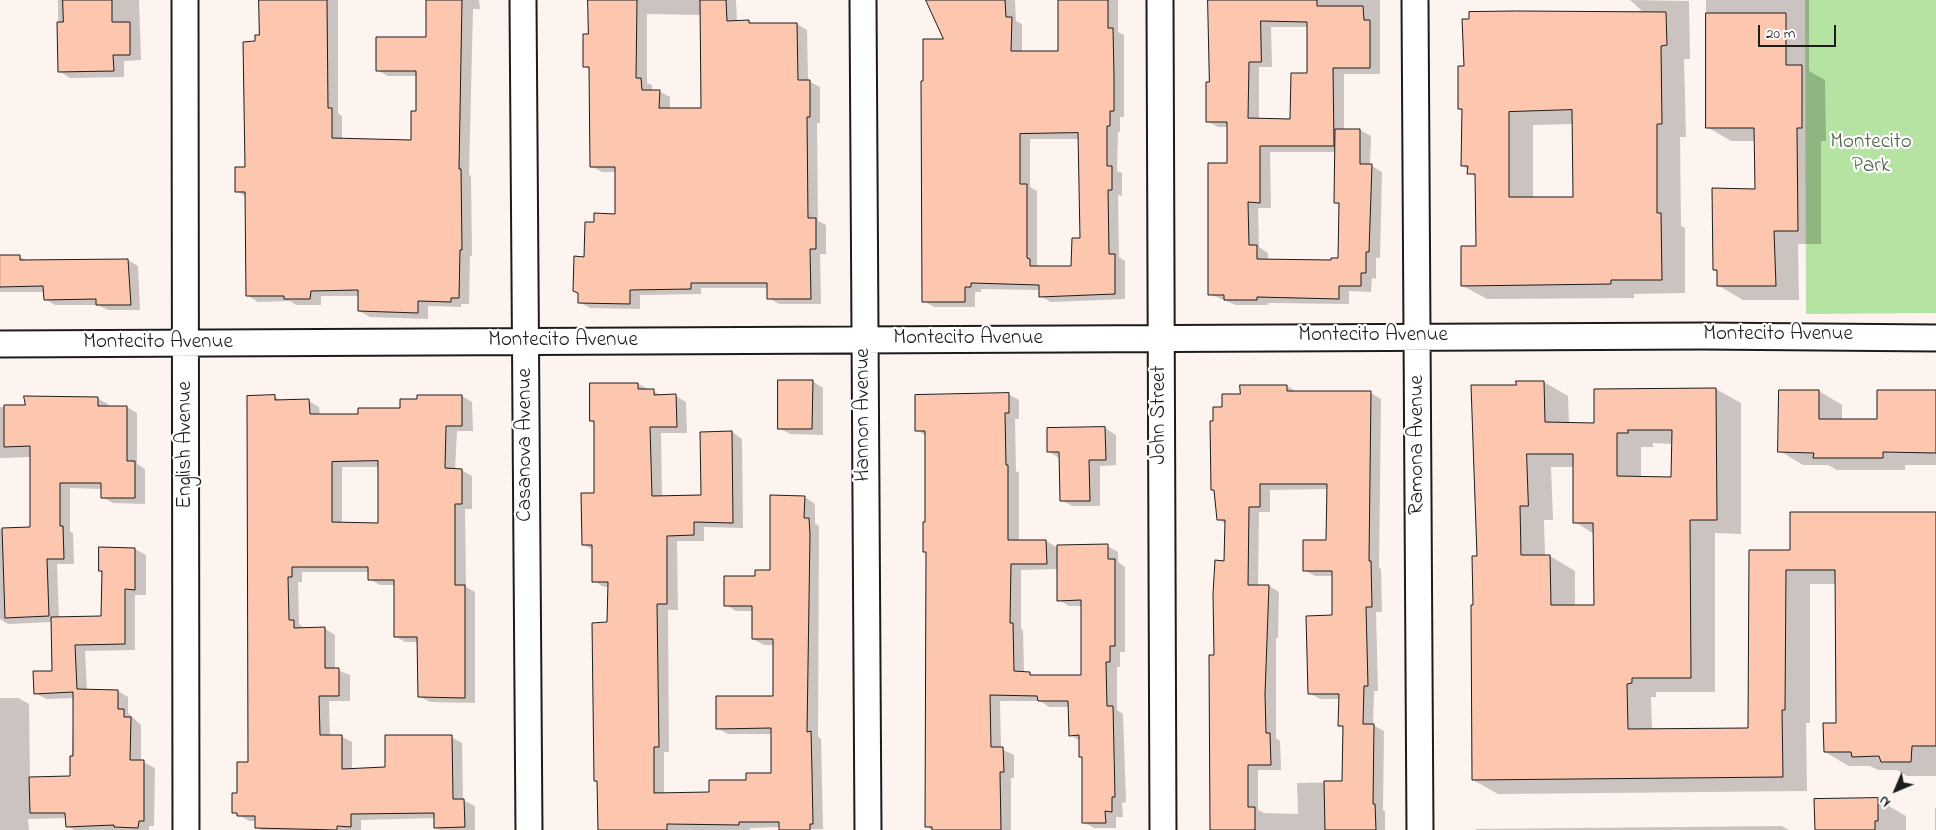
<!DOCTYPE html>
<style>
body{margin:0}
#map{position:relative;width:1936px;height:830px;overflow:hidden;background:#fef4ef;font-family:"Indie Flower",sans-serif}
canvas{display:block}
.north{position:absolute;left:1871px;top:765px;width:50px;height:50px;-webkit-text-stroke:4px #fff;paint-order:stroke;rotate:225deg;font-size:14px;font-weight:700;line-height:20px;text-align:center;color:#1c1c1c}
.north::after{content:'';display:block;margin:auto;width:18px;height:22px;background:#1c1c1c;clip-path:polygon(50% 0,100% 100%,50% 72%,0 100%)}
.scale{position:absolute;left:1758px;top:25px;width:78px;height:22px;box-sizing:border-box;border:2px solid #1c1c1c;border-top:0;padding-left:6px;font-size:15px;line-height:18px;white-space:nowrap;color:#1c1c1c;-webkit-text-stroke:4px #fff;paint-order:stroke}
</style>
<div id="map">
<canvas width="1936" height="830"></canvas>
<div class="north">N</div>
<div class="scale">20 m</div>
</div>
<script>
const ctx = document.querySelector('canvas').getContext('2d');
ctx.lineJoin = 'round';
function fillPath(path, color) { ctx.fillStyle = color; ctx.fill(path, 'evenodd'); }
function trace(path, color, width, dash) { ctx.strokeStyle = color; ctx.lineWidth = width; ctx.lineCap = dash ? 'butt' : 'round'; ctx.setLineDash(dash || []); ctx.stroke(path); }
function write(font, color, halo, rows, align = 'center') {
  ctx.font = font + ' "Indie Flower",sans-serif'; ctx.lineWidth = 4.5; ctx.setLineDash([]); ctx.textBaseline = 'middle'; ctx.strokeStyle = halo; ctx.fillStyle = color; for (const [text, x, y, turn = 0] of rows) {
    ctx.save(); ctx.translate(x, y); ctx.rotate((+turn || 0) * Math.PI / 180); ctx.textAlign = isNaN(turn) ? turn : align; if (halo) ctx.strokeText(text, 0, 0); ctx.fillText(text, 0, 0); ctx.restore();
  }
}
fillPath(new Path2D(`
 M1805 0H1936V313L1806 314Z`), '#b5e3a1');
fillPath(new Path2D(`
 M58 0H139L141 60 124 61V77L70 78 59 71Z
 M260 0H338V113L342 116V140L412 141 418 113V76H388L377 70 428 39 427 0H479L480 9H473L469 175 471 176 472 256H470L469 304H461V307L428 306V319L370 317 359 311V296H321V305H296L290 301 258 302 247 295 246 197 237 191 246 169 256 43 260 36Z
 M590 0H736L737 22H749L754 25 797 24 807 30 808 81 820 87V123H817L818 221 826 225V254H820L821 304H779L769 298V288H701V294L640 295V309L590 308 579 302 585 258 595 224 616 215V172H602L591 166 590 70 585 66 589 35ZM647 14 701 15 702 109 670 110V97L659 91H652V85L647 83Z
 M927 0H1015L1016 21 1022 24V52H1059L1060 0H1118V32L1124 35V117H1120V132H1118L1117 171 1122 173V196L1118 195 1119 257 1125 261V299L1051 302 1040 296V290L981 289V292H975V307H934L924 301 945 40ZM1030 139H1079L1081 240 1073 267H1040L1037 264V191L1030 187Z
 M1210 0H1380V74H1344V130H1360L1371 136 1370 165 1382 172 1380 258H1376V279L1372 278 1371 292 1349 291V304L1268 303V305H1236L1209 294 1228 164V127H1218L1207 121 1210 83ZM1271 27H1308V75L1291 120H1259V67H1272ZM1270 152H1336L1335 202 1340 205 1339 259 1332 262 1268 260V253L1259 247 1258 208H1271Z
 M1630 0 1689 1 1690 59H1684L1686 137H1680L1681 226 1685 228V293L1634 294V298L1487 299 1463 286 1477 247 1476 177 1462 165 1463 111 1459 109 1466 67 1470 14 1642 11ZM1573 124 1574 199 1533 198V125Z
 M1706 0H1809V71L1825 80 1826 141H1821V244H1798L1799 300H1743L1719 286 1718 272 1714 269 1756 190V141H1731L1707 127Z
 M0 257H20L28 261 128 260 138 266 140 310H108L98 305H55L45 299V292H0Z
 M812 381 823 388V435L790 434 779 428Z
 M1544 382 1568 396 1569 424H1596L1716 389 1741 403V534L1715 533V692H1656V697H1651L1652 730 1749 729 1750 551H1791L1936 514V776H1907L1897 770H1878L1870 766H1849L1825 752 1837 724 1836 584H1810V723H1806L1807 791 1498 794 1473 780 1474 606 1478 557 1517 386ZM1653 443 1673 444 1672 478H1641V447H1653ZM1551 467H1575V522L1594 534 1596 606H1575V571L1550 556H1545L1544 520H1553Z
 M638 384 663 396H676L686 402 687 433H661L662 497 702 496 732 432 742 439 743 528 704 527V541H677L678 610H668L669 752H664V794L711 793 772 774V734H728L717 728 774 697V645H764L753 639V611H736L726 605 756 577 771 571 805 497 815 504V523L819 526 818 737 821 739 823 829 780 830V827L750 828V830H599L598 782 596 781 609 587H604L594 581 593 550 584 545 596 494 595 423 591 421Z
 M1287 386 1297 392 1371 393 1381 399 1379 568 1381 569 1382 612H1376L1378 691H1374L1373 725 1384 731 1383 810 1385 811V830H1211L1215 656 1225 562 1226 524 1218 519 1216 491 1213 490 1214 423 1223 408 1241 396ZM1329 489 1327 542 1304 570 1315 576H1333V616L1309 693 1320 699H1340V725L1344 728 1343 782 1297 783 1298 814 1264 813 1258 810V770H1281L1280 741 1276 738V638H1278L1279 592 1269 586H1258L1259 512H1270V490Z
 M1936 390V465H1905V470H1837L1828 465H1803L1780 451 1819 391 1842 405V420H1878Z
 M1008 394 1019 400V419H1015L1016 471 1019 473V542L1046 541 1058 548 1107 546 1118 552V562L1125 567V652H1120V667H1117V710L1123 714 1126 802 1122 803 1123 817H1116V828H1094L1083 822V758L1081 756 1080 741 1070 735 1069 707H1049L1040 701H1000L1001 749 1014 755V778H1011V830H932L926 826 927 553 924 552 927 523 926 436 917 430ZM1058 569 1059 600 1069 606H1082V676H1035L1024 673 1023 630 1021 629V570Z
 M462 396 472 402 473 431H457L455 470H461L472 476V509H465L466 587 475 592V703L430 702 419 696V642H405L395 636V585H380L369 579V572H302V582H298L299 624 305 629 324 628 335 635V669L350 675V701H329L330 736H341L352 742V770L386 768 451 737 462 743 463 800 475 806V830H440L435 827V818L361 820V830H261L256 827V821H249L233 812 249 763 275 397 282 401H309L319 407 320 415H359L401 410ZM342 467H380V524L342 523Z
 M97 398 108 404V407H127L137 413V464L145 469V504L113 503 102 497 103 489 70 488V532L73 533 74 564H57L59 618 102 617 103 572 100 571V548L135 549 146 555V595H135V650L85 651 87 691H118L128 697V713L141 725V761L155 768 154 826H149V830H74L67 826V818L28 819 29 830H0V698H18L29 704 30 778H71L74 698 46 699 35 693 54 672 52 622 8 624 0 619V529L31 528V457L0 458V407H26Z
 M1105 428 1116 435V465L1100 466V506H1072L1061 500 1059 458 1048 451V429Z
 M1878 800 1906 816V830H1816Z
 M1935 808H1936V830H1935Z
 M1782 826 1789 830H1476V829Z`), '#0003');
const building = new Path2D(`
 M63 0H112V22H130V55H113L114 71 58 72 57 22H63Z
 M259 0H327L328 108H332V138L411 140V111H416V71H376V37H426V0H462L459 169H461L462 250H460L459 298H451V302L418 301V313L358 311V290L311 291 310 299H284V296H246L245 192H235V167H245L243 42 255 41V35H259Z
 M588 0H637L636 78H641L642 90H660L659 108H701L700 0H726L727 21 749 20V23H797L798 80H810V117H807L808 218H816V249H810L811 299H767V283H691V289L630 290V304L578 303V293L573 291 574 256 584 257 585 222H594V213L615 214V167H590L589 67H583V34H588Z
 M926 0H1005L1006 17H1012L1011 51H1058V0H1108V28H1113L1114 76V111H1110V126H1107V166H1112V190H1108L1109 254H1115V294L1039 297V285L971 283V287H965V302H922L921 81H923V39H943ZM1078 133 1080 238H1072L1071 266H1030V259L1027 258V184H1020V134Z
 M1208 0H1317V6H1363L1364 20H1370V68H1333L1334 146H1260V203L1248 202 1249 245H1257V259L1331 260V258H1338L1339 203H1334L1335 129H1360V164H1372L1369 252H1366V273H1361V286H1339V299L1257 297V300H1224V295H1208V163H1227V122H1206V82H1209ZM1261 21 1307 22V73H1291L1290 119 1248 118 1249 62H1261Z
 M1516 11 1666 12 1667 45 1661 46 1662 124H1657V213H1661L1662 280H1611V284L1461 286V246H1476L1475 174H1467L1468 166H1461L1462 109H1458V66H1464L1462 19H1469V12ZM1572 110 1573 197H1509V112Z
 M1706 13H1786V65H1802V128H1797L1798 231H1774L1776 286H1717V270H1713L1712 188 1755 189 1754 128H1706Z
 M0 255H20V260L128 259 131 305H96V299L44 300 43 286 0 287Z
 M778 380H813L812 429H778Z
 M1516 381H1544L1545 422 1594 423V389L1716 388 1717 520H1690L1691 678H1632V683L1627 684 1628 729 1748 728 1749 550H1790V512H1936V746H1912L1911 762H1881L1879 756 1852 757 1851 752H1824L1823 723H1836L1835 570H1786L1785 710H1782L1783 777 1472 780 1471 605H1473L1472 556H1477L1471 385H1516ZM1628 430H1672L1671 477 1617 476V433H1628ZM1527 454H1573V523H1593L1594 605H1551L1550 555H1521L1520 506H1528Z
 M590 383H638V389H654V395L676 394 677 427H650L652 496 701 495 700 432 732 431 733 523 694 522V535L667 536V604H657L659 747H654V793L709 792V780H746V773H771V728L716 729V696H773V639H752V606H724V576H755V570H770V495L805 496 804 518H809L810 534 807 732 811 731 812 772 813 824H810V830H779V822H739V825L667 824V830H598L597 781H594L592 623 607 622 608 582H592V545H582L581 493H594V421H590Z
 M1240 385H1287V391H1371L1369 561H1371L1372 607H1366L1368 686H1364L1363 724H1374L1373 804H1375L1376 830H1325L1324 781H1342L1343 726H1338L1339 694H1308L1306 616 1332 615V571H1303V540H1326L1327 484H1260V507H1249L1248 585H1269L1265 694 1266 733H1270L1271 765H1248V807H1255V830H1210L1209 655H1214L1213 594 1215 560 1224 561 1225 520H1217L1214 490H1211L1210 421H1213V407H1222V394H1240Z
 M1779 390H1819V419H1877V390H1936V453L1883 452V458H1813L1814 453 1778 452Z
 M1009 393V413H1005L1006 465H1008V540H1046L1047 564H1011L1010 623H1013L1014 671 1030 672V675H1081V600L1057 601V545L1108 544V559H1115V646H1110V662H1106L1107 706H1113L1115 797H1112V812L1105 811 1106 823H1082V757H1079V735L1069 736 1068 701H1038L1037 696 990 695 991 747H1003L1004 772H1000L1001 830H932V827H925L926 552H923V522H925V431H915V395Z
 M275 395V400L309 399 310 414H358V408H400V399H417V395H462V426H446L445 468 462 469V504H455V585H465V698L418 697 417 637H394V580H368V567H292V577H288L289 620H294V628L325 627V668H339V696H319L320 735H342V769L385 767V735H452L453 799H464L465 827 434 828V813L351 814V827L337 826V830L255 828V816H237V813H232V793H237V762H248L247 396ZM378 461V523L332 522V462Z
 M24 396 98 397V406H127V461H135V498H101V483H60V526H63L64 559H47L49 616 5 618 2 528 30 527V446L4 447V405H25Z
 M1105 427 1106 460H1089L1090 501H1060L1059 452H1047V428Z
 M99 547 135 548V590L125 589V644L75 645 77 689 118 690V709H124V717H131L130 760H144V821H139L138 828 114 827V825L66 827 65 813H30L29 777 70 776V756H73V692L34 694 33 671H52L51 617 101 616 102 571H99Z
 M1878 798V821H1875V830H1815L1814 799Z`);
fillPath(building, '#fcc7ae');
trace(building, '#1c1c1c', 1);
const minor = new Path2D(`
 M185 0 186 830
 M523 0 529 830
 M863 0 868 830
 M1160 0 1163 830
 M1415 0 1420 830
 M0 344 1703 336 1936 338`);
trace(minor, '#1c1c1c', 29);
trace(minor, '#fff', 25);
write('21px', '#52624b', '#fff', [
 ["Montecito",1871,144],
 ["Park",1871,168]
]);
write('21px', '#1c1c1c', '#fff', [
 ["Montecito Avenue",1778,336],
 ["Montecito Avenue",1373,337],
 ["Montecito Avenue",968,340],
 ["Montecito Avenue",563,342],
 ["Montecito Avenue",158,344],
 ["Hannon Avenue",865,415,-90],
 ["John Street",1161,415,-90],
 ["English Avenue",187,445,-90],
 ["Casanova Avenue",527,445,-90],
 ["Ramona Avenue",1419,445,-90]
]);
</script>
